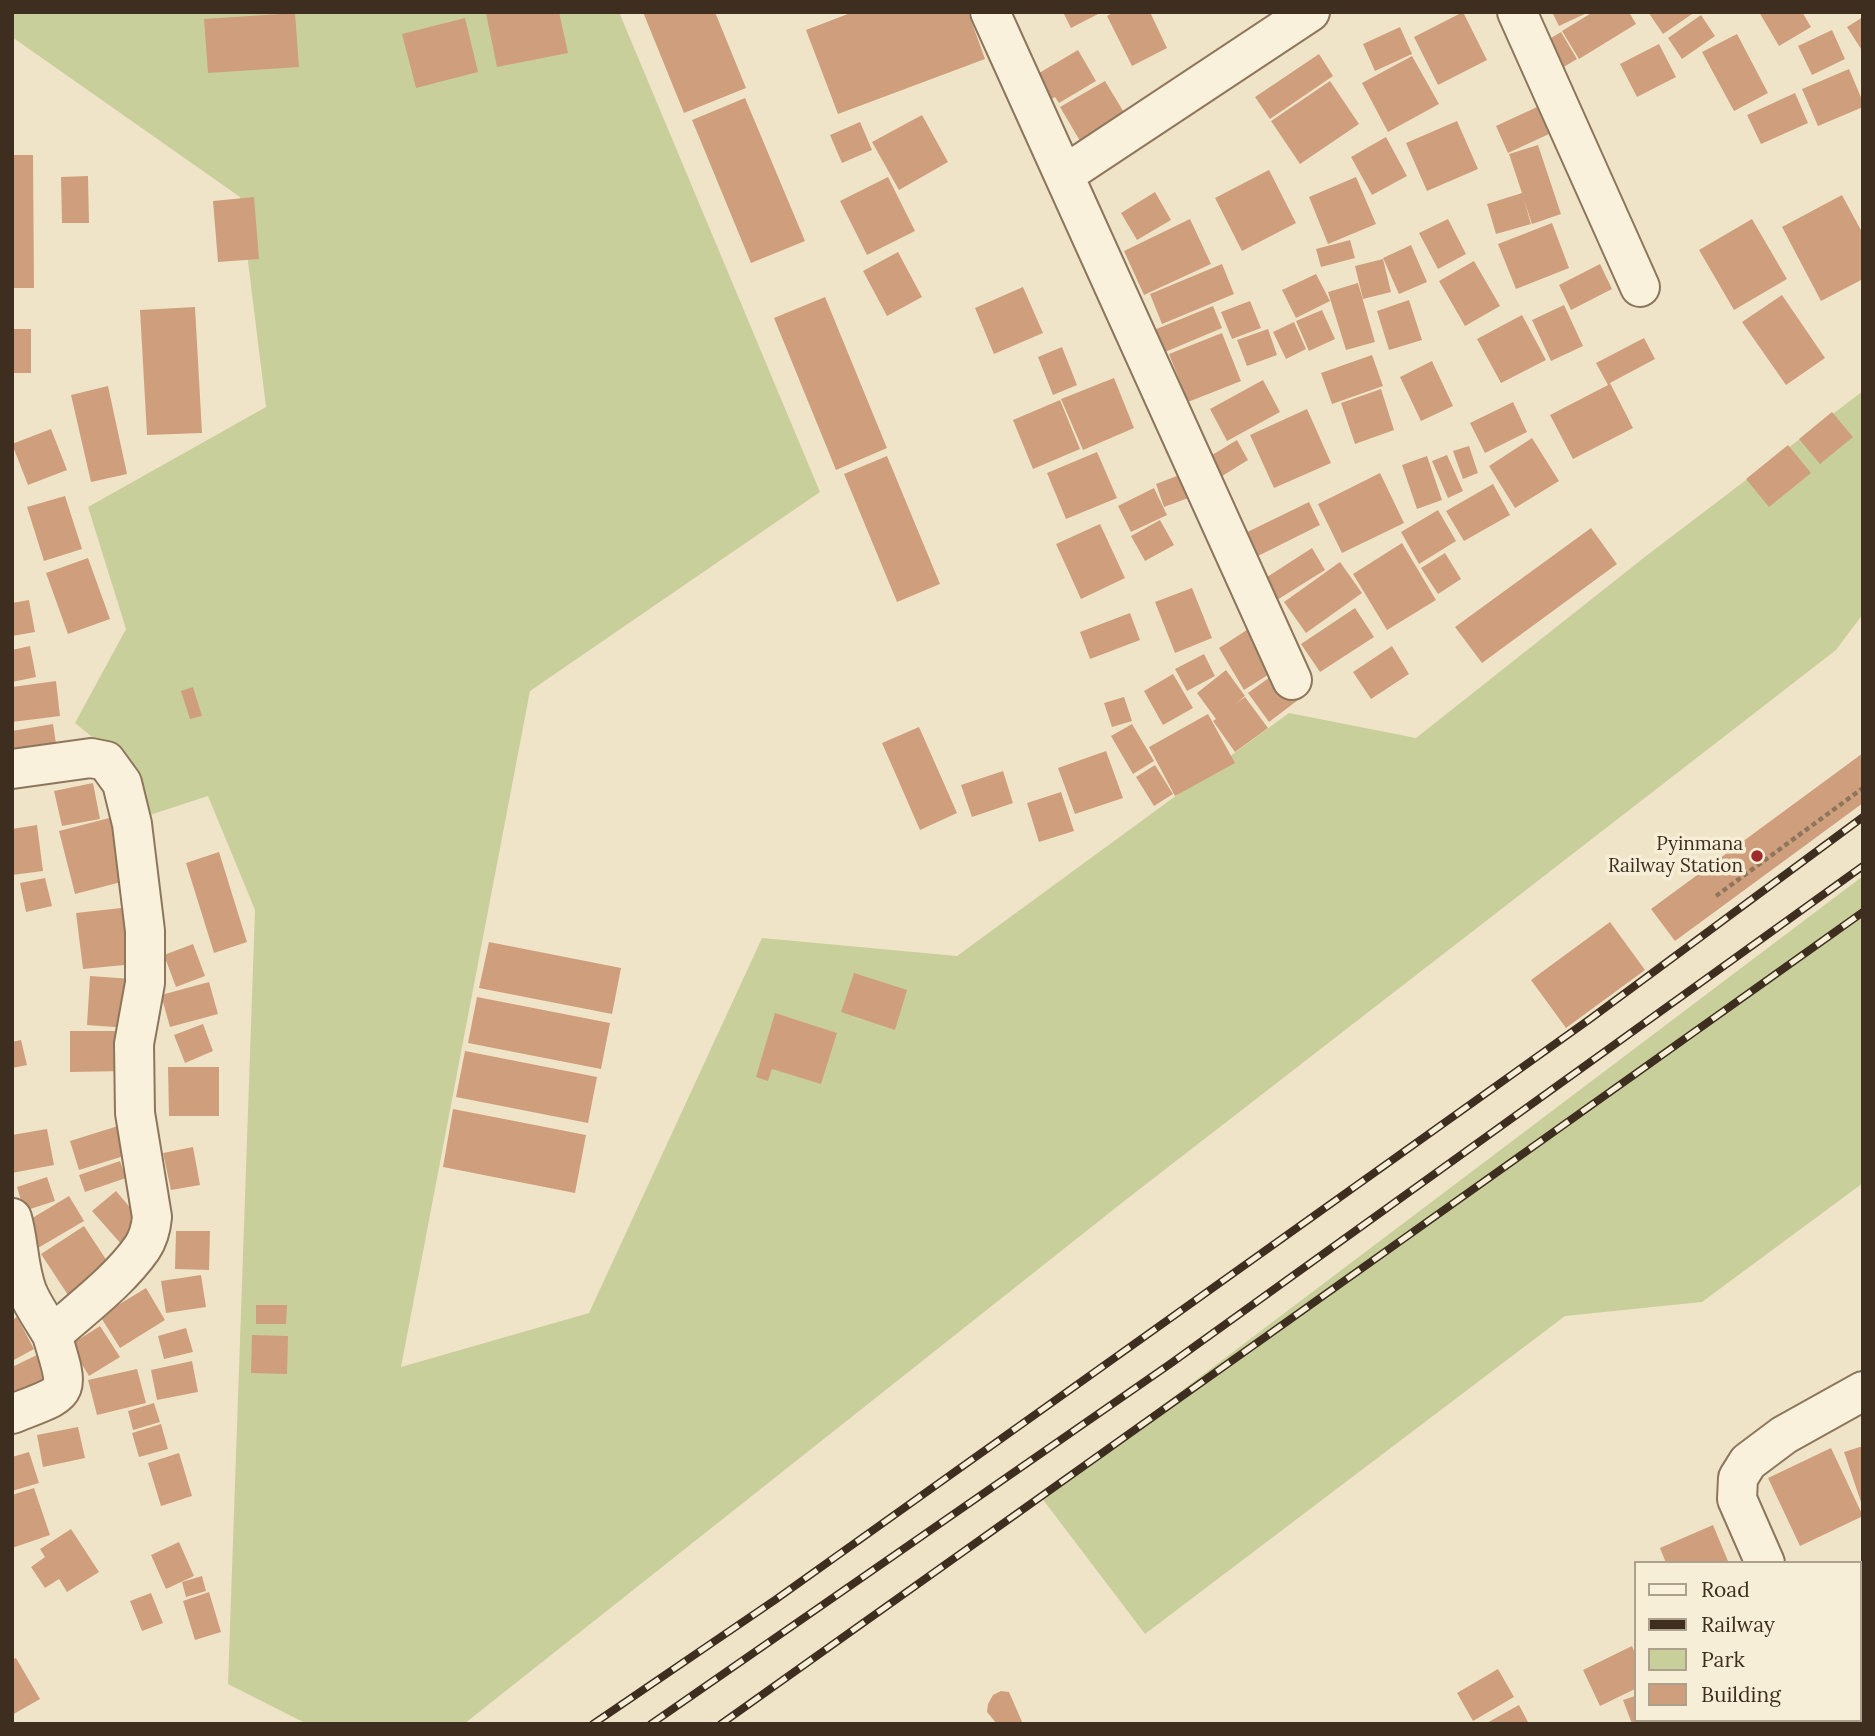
<!DOCTYPE html>
<style>
body{margin:0}
#map{position:relative;width:1875px;height:1736px;overflow:hidden;background:#f0e4c8;font-family:Lora,serif}
canvas{display:block}
.frame{position:absolute;inset:0;border:14px solid #3d2e20;pointer-events:none}
.legend{position:absolute;left:1634px;top:1561px;width:228px;height:161px;box-sizing:border-box;background:#f7eed8;border:2px solid #ada18e;margin:0;padding:9px 12px;list-style:none;font-size:21px;color:#3d2e20}
.legend li{display:flex;align-items:center;gap:14px;height:35px}
.legend b{width:35px;border:2px solid #ada18e}
</style>
<div id="map">
<canvas width="1875" height="1736"></canvas>
<div class="frame"></div>
<ul class="legend">
<li><b style="height:9px;background:#faf1dc"></b>Road</li>
<li><b style="height:9px;background:#3d2e20"></b>Railway</li>
<li><b style="height:19px;background:#c9cf9b"></b>Park</li>
<li><b style="height:19px;background:#cf9f7d"></b>Building</li>
</ul>
</div>
<script>
const ctx = document.querySelector('canvas').getContext('2d');
ctx.lineJoin = 'round';
function fillPath(path, color) { ctx.fillStyle = color; ctx.fill(path, 'evenodd'); }
function trace(path, color, width, dash) { ctx.strokeStyle = color; ctx.lineWidth = width; ctx.lineCap = dash ? 'butt' : 'round'; ctx.setLineDash(dash || []); ctx.stroke(path); }
function write(font, color, halo, rows, align = 'center') {
  ctx.font = font + ' Lora,serif'; ctx.lineWidth = 7; ctx.setLineDash([]); ctx.textBaseline = 'middle'; ctx.strokeStyle = halo; ctx.fillStyle = color; for (const [text, x, y, turn = 0] of rows) {
    ctx.save(); ctx.translate(x, y); ctx.rotate((+turn || 0) * Math.PI / 180); ctx.textAlign = isNaN(turn) ? turn : align; if (halo) ctx.strokeText(text, 0, 0); ctx.fillText(text, 0, 0); ctx.restore();
  }
}
fillPath(new Path2D(`
 M12 12H619L820 492 530 691 401 1367 589 1313 762 938 957 956 1289 713 1416 738 1646 556 1863 391V614L1836 650 1123 1202 464 1724H307L228 1684 255 910 208 796 150 815 124 763 75 723 126 629 88 507 266 407 240 197 12 37Z
 M1863 876V1183L1702 1302 1565 1316 1145 1634 1041 1497Z`), '#c9cf9b');
fillPath(new Path2D(`
 M490 12H559L568 53 497 67 486 13Z
 M643 12H715L746 88 684 113Z
 M853 12H968L985 59 838 114 806 30Z
 M1063 12H1102L1071 28Z
 M1114 12H1150L1167 48 1132 66 1107 16Z
 M1463 12 1487 60 1438 85 1414 37Z
 M1552 12H1589L1559 26Z
 M1593 12H1629L1636 24 1579 59 1562 31Z
 M1648 12H1695L1663 34Z
 M1759 12H1802L1811 27 1779 46Z
 M295 13 299 67 208 73 204 19Z
 M1701 15 1715 36 1682 59 1668 38Z
 M1863 17V52L1847 27Z
 M465 18 478 72 416 88 402 34Z
 M1400 27 1412 54 1375 71 1363 44Z
 M1832 30 1845 59 1812 75 1798 46Z
 M1561 32 1577 59 1552 74 1536 47Z
 M1737 34 1768 93 1734 111 1702 52Z
 M1659 44 1676 77 1637 97 1620 64Z
 M1078 50 1096 81 1059 103 1055 97 1043 104 1029 79Z
 M1319 54 1333 76 1270 119 1255 97Z
 M1412 56 1439 104 1388 132 1362 83Z
 M1849 69 1863 102V107L1818 126 1802 89Z
 M1105 81 1131 124 1086 151 1060 107Z
 M1330 81 1359 124 1300 164 1271 121Z
 M1795 93 1808 123 1761 144 1747 115Z
 M745 98 805 241 751 263 692 120Z
 M1537 107 1549 134 1508 153 1496 126Z
 M922 115 948 162 899 190 872 142Z
 M1457 121 1478 169 1427 191 1406 143Z
 M860 122 872 150 842 163 830 135Z
 M1386 137 1407 176 1372 195 1351 157Z
 M1538 145 1561 214 1532 224 1524 200 1531 224 1496 234 1487 204 1522 193 1509 154Z
 M12 155H33L34 288H12Z
 M1269 170 1296 223 1242 251 1215 198Z
 M88 176 89 223H62L61 177Z
 M888 177 915 231 867 255 840 201Z
 M1356 177 1376 224 1328 244 1309 197Z
 M1155 192 1171 220 1137 240 1121 213Z
 M1842 195 1863 234V279L1821 301 1782 227Z
 M254 197 259 259 218 262 213 201Z
 M1190 219 1211 264 1144 295 1124 251Z
 M1448 219 1466 254 1438 269 1419 233Z
 M1752 219 1787 279 1734 310 1699 250Z
 M1552 223 1569 268 1516 289 1498 244Z
 M1350 240 1355 258 1321 267 1316 249Z
 M1411 245 1427 282 1399 294 1383 258Z
 M898 252 922 297 887 316 863 271Z
 M1383 259 1391 292 1363 299 1355 266Z
 M1474 261 1500 306 1465 326 1439 281Z
 M1222 264 1234 294 1162 324 1150 294Z
 M1600 264 1612 289 1571 310 1559 285Z
 M1316 274 1330 301 1296 318 1282 290Z
 M1358 283 1375 342 1346 350 1328 292Z
 M1023 287 1043 333 994 354 975 308Z
 M1782 295 1825 358 1786 385 1742 322Z
 M825 297 887 448 836 470 774 318Z
 M1409 300 1422 340 1389 350 1377 311Z
 M1250 301 1261 328 1232 339 1221 312Z
 M1564 305 1583 346 1551 361 1532 320Z
 M1213 306 1222 328 1158 355 1149 332Z
 M195 307 202 433 147 435 140 310Z
 M1322 310 1335 339 1309 351 1296 321Z
 M1522 315 1546 360 1501 383 1477 339Z
 M1294 322 1306 349 1286 359 1273 332Z
 M12 329H31V373H12Z
 M1268 329 1277 355 1247 366 1237 340Z
 M1222 333 1241 381 1188 402 1169 354Z
 M1644 338 1655 359 1610 383 1633 428 1573 459 1550 415 1608 385 1596 363Z
 M1062 347 1077 385 1053 395 1038 357Z
 M1372 355 1383 386 1332 404 1321 373Z
 M1432 361 1453 406 1421 421 1400 377Z
 M1114 378 1134 428 1083 450 1061 399Z
 M1263 380 1280 412 1227 441 1210 409Z
 M108 386 127 474 91 482 71 395Z
 M1381 389 1394 430 1355 444 1341 403Z
 M1060 400 1080 449 1033 469 1013 420Z
 M1513 402 1527 432 1485 453 1470 423Z
 M1307 409 1331 463 1274 488 1250 435Z
 M1832 412 1853 437 1820 464 1799 439Z
 M51 429 67 470 28 485 12 444Z
 M1532 438 1559 481 1515 508 1489 466Z
 M1237 440 1248 460 1214 481 1202 461Z
 M1788 445 1811 473 1769 507 1746 479Z
 M1469 446 1478 473 1463 479 1453 451Z
 M1097 452 1117 498 1066 519 1047 473Z
 M1447 455 1463 491 1448 498 1432 461Z
 M887 456 940 584 897 602 844 474Z
 M1427 456 1442 500 1417 509 1402 465Z
 M1380 473 1404 523 1342 553 1318 504Z
 M1182 474 1191 497 1164 507 1156 484Z
 M1493 484 1510 515 1464 541 1446 511Z
 M1154 488 1167 515 1131 532 1118 506Z
 M65 496 82 549 44 561 27 507Z
 M1309 502 1320 525 1244 563 1233 539Z
 M1438 510 1456 541 1419 564 1401 532Z
 M1160 520 1174 545 1145 561 1131 536Z
 M1100 524 1125 578 1081 599 1056 544Z
 M1591 528 1617 564 1482 663 1455 627Z
 M1402 543 1436 600 1387 630 1353 574Z
 M1312 548 1325 570 1277 600 1264 579Z
 M1445 553 1461 579 1438 594 1421 568Z
 M88 558 110 619 68 634 46 573Z
 M1340 562 1362 593 1306 633 1284 602Z
 M1192 588 1212 638 1175 653 1155 602Z
 M29 600 35 632 12 636V603Z
 M1355 608 1374 637 1320 672 1301 644Z
 M1130 613 1140 640 1090 659 1080 632Z
 M1253 626 1279 668 1244 690 1219 648Z
 M30 646 36 677 12 682V650Z
 M1392 646 1409 674 1371 699 1353 672Z
 M1204 654 1215 676 1187 691 1175 669Z
 M1281 669 1302 697 1269 722 1248 693Z
 M1226 670 1245 696 1235 704 1245 697 1268 728 1235 752 1213 721 1216 719 1197 693Z
 M1173 674 1193 708 1163 725 1144 691Z
 M56 681 60 716 12 722V687Z
 M193 687 202 716 190 719 181 691Z
 M1124 697 1132 721 1112 727 1104 703Z
 M1208 714 1235 763 1175 796 1149 747Z
 M53 724 57 750 15 756 12 731Z
 M1132 724 1154 761 1133 774 1111 736Z
 M919 727 957 813 920 830 882 743Z
 M1106 751 1123 798 1075 814 1058 768Z
 M1863 753V803L1675 941 1651 909Z
 M1155 765 1173 794 1154 806 1136 777Z
 M1003 771 1013 803 972 817 961 785Z
 M93 783 100 819 62 826 54 791Z
 M1061 792 1074 831 1039 842 1027 803Z
 M113 817 129 880 75 894 59 831Z
 M37 825 43 871 12 875V829Z
 M219 852 247 942 214 953 186 863Z
 M45 878 52 906 26 912 20 883Z
 M130 907 135 964 83 969 76 913Z
 M1610 922 1645 970 1566 1028 1531 980Z
 M489 942 621 968 612 1014 479 988Z
 M193 944 205 976 176 987 164 955Z
 M854 973 907 990 895 1030 841 1012Z
 M90 976 132 979 128 1028 87 1025Z
 M209 982 218 1014 170 1027 161 995Z
 M477 997 610 1023 601 1069 468 1043Z
 M775 1013 837 1033 821 1084 772 1069 768 1081 756 1077Z
 M203 1024 213 1051 185 1063 174 1035Z
 M70 1031H127V1071L70 1072Z
 M21 1040 27 1065 12 1068V1042Z
 M465 1051 597 1077 588 1123 456 1097Z
 M168 1067H219V1116H169Z
 M453 1109 586 1135 575 1193 443 1167Z
 M118 1126 127 1155 79 1170 70 1141Z
 M47 1129 54 1165 12 1173V1135Z
 M193 1147 200 1185 171 1190 163 1153Z
 M120 1161 126 1178 85 1192 79 1175Z
 M47 1177 55 1201 24 1211 17 1187Z
 M116 1191 145 1225 122 1245 92 1211Z
 M69 1196 84 1221 38 1248 24 1223Z
 M84 1226 111 1267 68 1295 41 1254Z
 M176 1231H210L209 1270 175 1269Z
 M201 1275 206 1307 166 1313 161 1281Z
 M146 1288 165 1320 120 1348 100 1316Z
 M256 1305H287L286 1324H256Z
 M17 1317 34 1349 12 1361V1320Z
 M100 1326 120 1357 89 1376 70 1345Z
 M186 1328 193 1352 164 1359 158 1336Z
 M252 1335 288 1336 287 1374 251 1373Z
 M39 1354 55 1389 18 1406 12 1393V1367Z
 M192 1361 198 1392 157 1400 151 1370Z
 M137 1369 146 1403 97 1415 88 1380Z
 M154 1403 160 1422 133 1430 128 1411Z
 M161 1424 168 1449 139 1457 132 1433Z
 M78 1427 85 1458 43 1467 37 1435Z
 M1863 1446V1505H1862L1844 1452Z
 M1831 1448 1863 1516 1800 1546 1768 1478Z
 M29 1452 39 1483 12 1491V1457Z
 M179 1453 192 1496 161 1506 148 1463Z
 M34 1488 50 1535 12 1548V1495Z
 M1713 1525 1728 1561 1724 1563H1666L1660 1548Z
 M71 1529 99 1572 67 1592 59 1579 45 1588 31 1567 45 1557 40 1549Z
 M179 1542 194 1576 166 1589 151 1555Z
 M202 1576 206 1591 186 1597 182 1582Z
 M1863 1581V1638L1859 1639V1582Z
 M209 1592 221 1632 195 1640 183 1601Z
 M151 1593 163 1623 142 1631 130 1601Z
 M1632 1646 1635 1653V1689L1600 1706 1583 1670Z
 M16 1658 40 1699 12 1715V1660Z
 M1498 1669 1514 1697 1473 1721 1457 1693Z
 M1001 1691 1009 1692 1023 1724H997L987 1712 988 1704 993 1695Z
 M1635 1696V1720H1666L1667 1724H1632L1623 1700Z
 M1519 1705 1529 1724H1485Z
 M1732 1720H1772L1765 1724H1733Z`), '#cf9f7d');
const minor = new Path2D(`
 M990 12 1292 680
 M1517 12 1640 287
 M1064 175 1310 12
 M12 769 91 758 106 761 122 783 132 824 145 931V983L134 1044 135 1113 152 1217C151 1228 148 1239 142 1248 119 1281 82 1308 52 1335 71 1397 70 1391 12 1414
 M12 1218C19 1242 18 1267 27 1291 33 1306 44 1321 52 1335
 M1765 1563 1737 1499 1738 1478 1748 1462 1784 1435 1863 1391
 M1835 1720 1837 1724`);
trace(minor, '#8d765c', 42);
trace(new Path2D(`
 M1716 896 1863 788`), '#8d765c', 4.5, [5, 3.5]);
trace(minor, '#faf1dc', 38);
const rail = new Path2D(`
 M593 1724 775 1600 1590 1019 1863 817
 M651 1724 1170 1364 1863 866
 M721 1724 1863 912`);
trace(rail, '#3d2e20', 8);
trace(rail, '#f7eed8', 5, [16]);
for (const [x, y, r, color] of [
 [1757,856,7,"#9e2a2b"]
]) { const dot = new Path2D(); dot.arc(x, y, r, 0, 2 * Math.PI); ctx.fillStyle = color; ctx.fill(dot); trace(dot, '#f7eed8', 2.5); }
write('19px', '#3d2e20', '#f7eed8', [
 ["Pyinmana",1743,845],
 ["Railway Station",1743,867]
], 'right');
</script>
